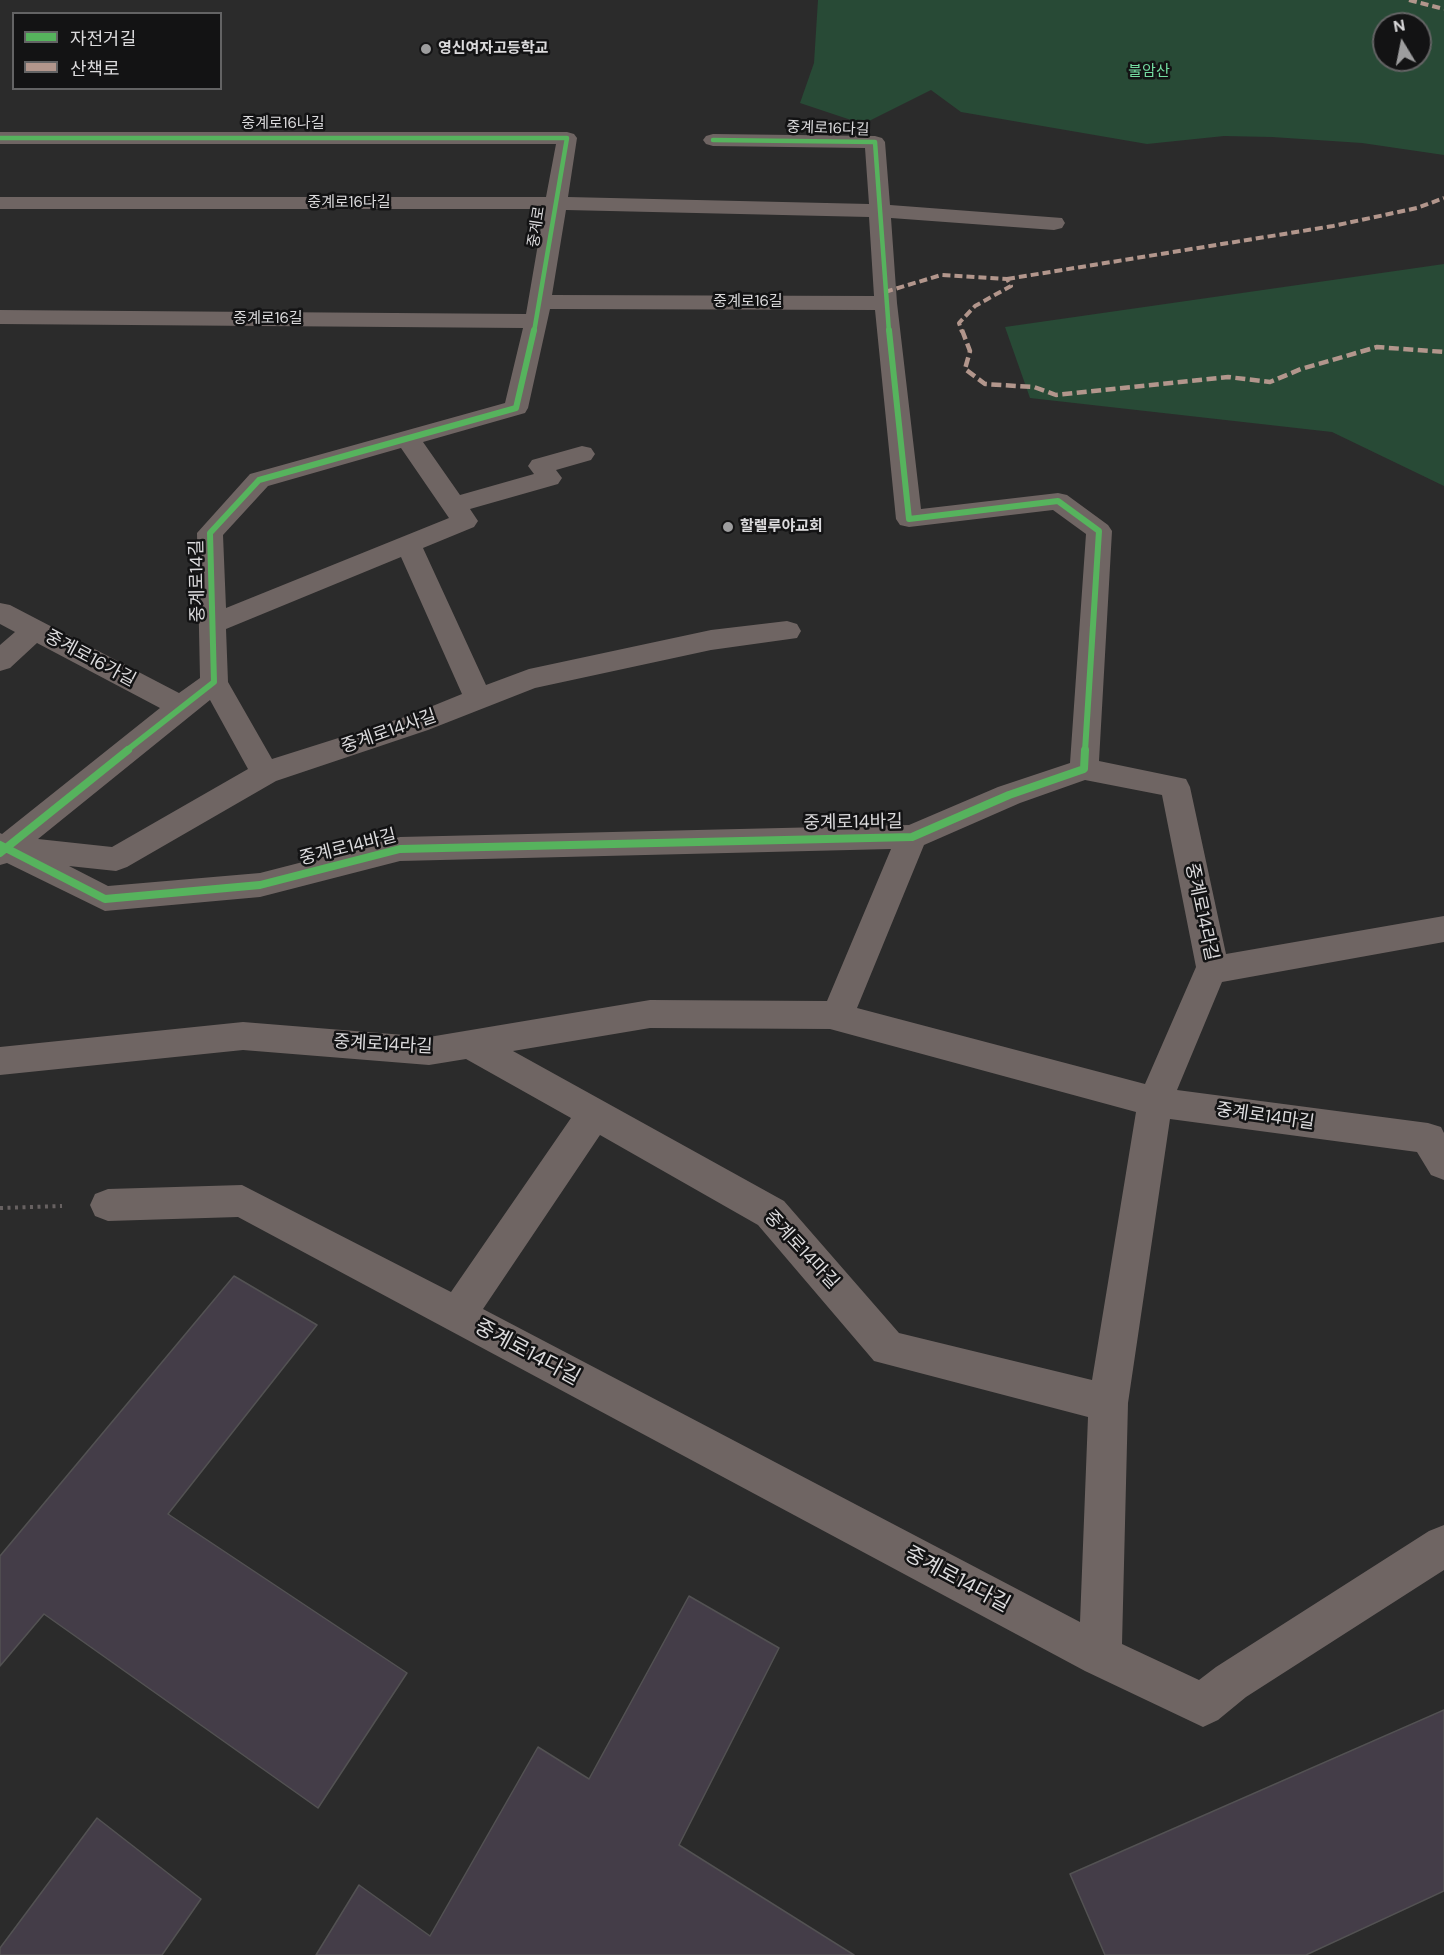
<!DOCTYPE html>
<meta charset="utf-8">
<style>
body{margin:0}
#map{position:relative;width:1444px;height:1955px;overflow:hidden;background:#2b2b2b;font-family:"DM Sans","Noto Sans KR",sans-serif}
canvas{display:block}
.legend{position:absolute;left:12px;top:12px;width:210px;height:78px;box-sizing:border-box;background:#131314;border:2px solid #636364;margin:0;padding:8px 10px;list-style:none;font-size:18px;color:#dbdadc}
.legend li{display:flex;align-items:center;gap:12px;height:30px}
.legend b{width:30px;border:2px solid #636364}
.north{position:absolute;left:1372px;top:12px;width:60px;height:60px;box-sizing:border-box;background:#131314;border:2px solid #636364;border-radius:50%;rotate:350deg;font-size:16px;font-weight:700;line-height:24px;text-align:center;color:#dbdadc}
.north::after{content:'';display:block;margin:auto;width:21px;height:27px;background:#9d9d9e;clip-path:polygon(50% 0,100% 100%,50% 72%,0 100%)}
</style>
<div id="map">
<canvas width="1444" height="1955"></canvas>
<ul class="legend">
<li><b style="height:8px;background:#56b35d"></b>자전거길</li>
<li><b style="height:8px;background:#b2968c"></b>산책로</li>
</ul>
<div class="north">N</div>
</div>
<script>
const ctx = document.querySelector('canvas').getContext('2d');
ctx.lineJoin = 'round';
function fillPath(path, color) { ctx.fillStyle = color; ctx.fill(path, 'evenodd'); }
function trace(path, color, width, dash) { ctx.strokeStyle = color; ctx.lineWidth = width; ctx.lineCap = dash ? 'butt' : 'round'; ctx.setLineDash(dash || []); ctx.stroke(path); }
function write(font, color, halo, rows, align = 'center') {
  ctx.font = font + ' "DM Sans","Noto Sans KR",sans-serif'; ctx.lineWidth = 5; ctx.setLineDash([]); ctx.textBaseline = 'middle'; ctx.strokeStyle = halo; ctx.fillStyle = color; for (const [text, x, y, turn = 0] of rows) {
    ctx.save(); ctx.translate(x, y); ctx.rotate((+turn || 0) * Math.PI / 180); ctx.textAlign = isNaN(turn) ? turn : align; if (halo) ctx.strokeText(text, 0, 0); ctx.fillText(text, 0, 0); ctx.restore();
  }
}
fillPath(new Path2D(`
 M818 0H1444V155L1362 143 1272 137 1224 136 1147 144 961 112 931 90 863 124 800 103 814 63ZM1384 24H1420V60H1384Z
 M1444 264V486L1332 432 1030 398 1005 327Z`), '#284a36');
const building = new Path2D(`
 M234 1276 317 1325 168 1514 407 1673 318 1808 44 1614 0 1666V1556Z
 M689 1596 779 1648 679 1845 854 1955H316L359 1885 430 1936 538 1747 589 1779Z
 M1444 1710V1891L1306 1955H1105L1070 1874Z
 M97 1818 201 1899 162 1955H0V1948Z`);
fillPath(building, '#443d48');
trace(building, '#535253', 1.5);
trace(new Path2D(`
 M0 1208 62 1206`), '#676161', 4, [3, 4.5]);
fillPath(new Path2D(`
 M0 132H567L574 134 577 138 568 197 869 204 865 148 713 146 706 144 703 140 706 136 713 134 875 136 882 138 885 142 890 205 1062 218 1065 223 1062 228 1054 230 891 218 897 303 921 509 1058 493 1067 495 1108 525 1112 531 1099 761 1186 779 1190 787 1226 954 1444 916V942L1222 982 1177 1090 1428 1123 1441 1127 1444 1133V1180L1431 1175 1417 1152 1170 1119 1128 1403 1122 1644 1199 1680 1216 1667 1429 1531 1444 1525V1570L1246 1697 1218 1720 1203 1727 1085 1671 238 1217 108 1221 95 1216 90 1205 95 1194 108 1189 242 1185 451 1292 571 1118 466 1059 429 1065 243 1050 0 1075V1047L243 1022 429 1037 650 1000 827 1001 891 849 400 861 260 897 105 911 7 863 0 865V833L2 834 160 708 37 643 10 668 0 671V645L15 632 0 624V603L10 605 179 693 200 678 197 533 250 474 505 403 523 328 0 324V310L526 314 544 209H0V197H546L556 144H0ZM566 210 869 217 874 296 552 295ZM550 309 875 310 896 519 900 525 909 527 1053 510 1086 534 1070 763 998 787 909 825 400 837 260 873 108 886 69 866 116 871 127 867 276 781 428 730 535 688 711 650 797 638 801 631 797 624 787 621 711 630 529 669 486 685 423 548 474 527 478 521 470 509 558 484 562 478 556 470 591 460 595 454 591 448 582 446 532 460 528 466 534 474 460 495 423 442 525 413 528 408ZM401 448 449 518 226 608 223 535 268 486ZM401 557 462 694 408 716 272 759 228 682 226 629ZM210 700 248 769 112 847 38 839ZM1085 780 1162 795 1196 967 1145 1084 857 1008 924 845 1020 803ZM650 1028 830 1029 1136 1112 1092 1380 899 1333 784 1201 513 1051ZM600 1135 758 1225 874 1361 1088 1417 1080 1622 483 1309Z`), '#6f6563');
trace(new Path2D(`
 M1409 0 1444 9
 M1007 279 1333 226 1417 208 1444 198
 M885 292 941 275 1007 279 1011 286 975 306 959 323 962 332`), '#b2968c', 4, [8, 4]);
trace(new Path2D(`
 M962 330 970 351 965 369 985 384 1034 387 1056 395 1228 377 1270 382 1301 369 1377 347 1444 352`), '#b2968c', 4.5, [10, 4.5]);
trace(new Path2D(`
 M0 138H567L534 332
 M713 140 875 142 889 332`), '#56b35d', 4.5);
trace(new Path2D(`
 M889 330 909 519 1058 501 1099 531 1085 751
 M126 751 214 682 210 533 259 480 516 408 534 330`), '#56b35d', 6);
trace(new Path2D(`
 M0 845 105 899 260 885 400 849 912 837 1009 795 1084 769 1085 750
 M0 853 128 750`), '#56b35d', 8);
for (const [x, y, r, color] of [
 [426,49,6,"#9d9d9e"],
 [728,527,6,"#9d9d9e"]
]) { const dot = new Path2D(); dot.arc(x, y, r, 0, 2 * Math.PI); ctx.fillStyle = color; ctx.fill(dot); trace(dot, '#131314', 2); }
write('bold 15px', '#dbdadc', '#131314', [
 ["영신여자고등학교",438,49],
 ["할렐루야교회",740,527]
], 'left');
write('15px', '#74dca1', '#131314', [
 ["불암산",1149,72]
]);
write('15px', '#dbdadc', '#131314', [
 ["중계로16나길",283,124],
 ["중계로16다길",828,129,2],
 ["중계로16다길",349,203],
 ["중계로",537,227,-81],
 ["중계로16길",748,302],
 ["중계로16길",268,319]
]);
write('18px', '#dbdadc', '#131314', [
 ["중계로14길",198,581,-91],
 ["중계로16가길",90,659,28],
 ["중계로14사길",389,732,-19],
 ["중계로14바길",853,823,-1],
 ["중계로14바길",348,848,-14],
 ["중계로14라길",1201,912,78],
 ["중계로14라길",383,1045,3],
 ["중계로14마길",1265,1117,8],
 ["중계로14마길",801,1250,47]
]);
write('21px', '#dbdadc', '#131314', [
 ["중계로14다길",527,1353,28],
 ["중계로14다길",957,1580,28]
]);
</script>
